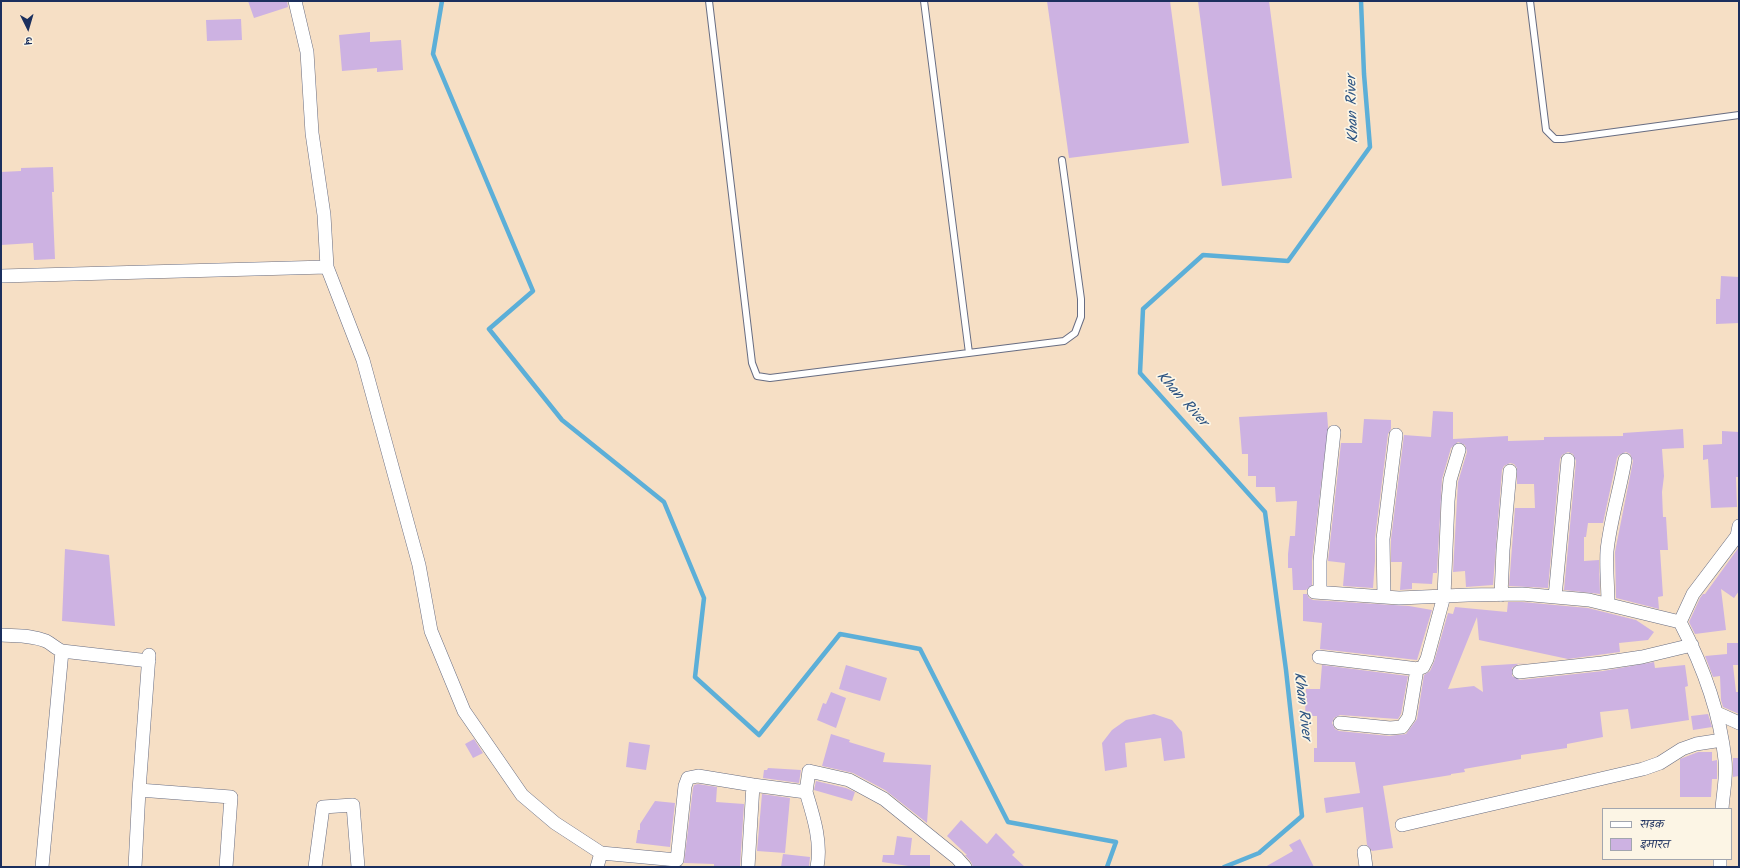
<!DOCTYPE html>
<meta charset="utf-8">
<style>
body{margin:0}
#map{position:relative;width:1740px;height:868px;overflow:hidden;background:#f6dfc5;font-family:Kalam,"Playpen Sans Deva",sans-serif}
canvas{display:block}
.frame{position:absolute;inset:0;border:2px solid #1b2f5e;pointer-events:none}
.legend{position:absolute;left:1602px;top:808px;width:130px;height:52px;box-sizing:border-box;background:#fcf5e5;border:1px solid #a2a6af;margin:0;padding:5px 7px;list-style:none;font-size:12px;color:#1b2f5e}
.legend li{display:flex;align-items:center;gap:8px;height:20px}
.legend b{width:20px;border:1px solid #a2a6af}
.north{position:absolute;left:8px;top:8px;width:40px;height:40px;-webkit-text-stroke:3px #fcf5e5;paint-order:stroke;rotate:175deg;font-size:11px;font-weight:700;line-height:16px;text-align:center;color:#1b2f5e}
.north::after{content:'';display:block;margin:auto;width:14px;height:18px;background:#1b2f5e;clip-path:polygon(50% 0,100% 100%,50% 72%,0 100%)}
</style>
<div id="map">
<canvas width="1740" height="868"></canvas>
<div class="frame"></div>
<ul class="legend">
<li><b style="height:5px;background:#fff"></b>सड़क</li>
<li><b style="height:11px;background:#cdb2e2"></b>इमारत</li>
</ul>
<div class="north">उ</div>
</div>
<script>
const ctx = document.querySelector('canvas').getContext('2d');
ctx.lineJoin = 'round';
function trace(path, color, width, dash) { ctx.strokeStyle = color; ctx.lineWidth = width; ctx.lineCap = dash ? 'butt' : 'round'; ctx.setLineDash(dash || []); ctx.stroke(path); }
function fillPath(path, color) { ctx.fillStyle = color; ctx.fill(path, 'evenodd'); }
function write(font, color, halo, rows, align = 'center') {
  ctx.font = font + ' Kalam,sans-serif'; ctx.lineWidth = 3.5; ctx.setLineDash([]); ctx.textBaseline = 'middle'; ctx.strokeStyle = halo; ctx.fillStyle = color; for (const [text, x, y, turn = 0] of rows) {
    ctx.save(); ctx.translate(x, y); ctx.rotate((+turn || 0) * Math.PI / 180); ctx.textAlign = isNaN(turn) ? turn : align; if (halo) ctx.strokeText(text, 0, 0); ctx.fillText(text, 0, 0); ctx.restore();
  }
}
trace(new Path2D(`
 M442 1 433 54 533 291 489 329 562 420 664 502 704 598 695 677 759 735 840 634 920 649 1008 822 1116 842 1107 867
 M1224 867 1259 853 1302 816 1286 670 1265 512 1140 373 1143 309 1203 255 1288 261 1370 147 1364 74 1361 1`), '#5cafd8', 4.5);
fillPath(new Path2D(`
 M248 1H287L288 7 254 18Z
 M1047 1H1170L1189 143 1069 158Z
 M1198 1H1269L1292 178 1222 186Z
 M241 19 242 40 207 41 206 20Z
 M370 32V42L401 40 403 70 377 72V68L342 71 339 35Z
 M53 167 54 192H52L55 259 34 260 33 243 1 245V172L21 171V168Z
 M1721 276 1739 277V323L1716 324V299H1720Z
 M1433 411 1453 412V439L1508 436V441L1544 440V437L1623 436V433L1683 429 1684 448 1662 449 1664 476 1662 492 1663 517H1666L1668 550H1660L1663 596 1658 597 1659 609 1616 598 1615 552 1633 461 1630 454 1626 452 1619 455 1617 458 1603 523H1588L1586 537H1584V561L1599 560 1600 594 1564 590 1576 461 1573 454 1568 452 1562 455 1560 459 1548 588 1509 586 1515 508H1535L1534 484H1517V468L1514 464 1510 463 1504 466 1502 470 1493 585 1466 587 1465 571 1453 572 1458 482 1467 452 1465 445 1458 442 1451 448 1442 479 1437 573H1433L1432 584 1412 583V589L1400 590 1402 562H1391V539L1404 435 1431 437Z
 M1327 412 1328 427 1312 560V585L1306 590H1293L1292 568H1288V554L1290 536H1295L1297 501 1276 502 1275 487H1256V476H1248V454H1242L1239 417Z
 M1364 419 1391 420V429L1388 434 1375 538V561L1373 588 1343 586 1345 563 1328 561 1341 443H1362Z
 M1722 431 1739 432V477H1736L1737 507 1711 508 1708 459 1703 460V445L1722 444Z
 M1739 547V591L1734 598 1721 589 1726 630 1695 634 1689 622 1700 598 1703 594H1705Z
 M65 549 109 555 115 626 62 621Z
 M1303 594H1307L1309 598 1313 600 1409 606 1432 610 1417 660 1320 649 1322 623 1303 621Z
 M1508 602H1522L1588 608 1636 620 1654 632 1648 640 1619 643 1620 652 1568 659 1479 640 1477 617 1448 689 1474 686 1483 692 1481 666 1529 663 1518 664 1512 668V676L1520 680 1603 671 1654 662 1655 668 1685 665 1688 686 1685 687 1689 720 1631 729 1628 709 1600 712 1603 737 1567 744V748L1521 755V759L1464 769 1465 772 1451 774V775L1383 786 1393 848 1372 851 1367 845 1363 807 1326 813 1324 798 1360 793 1355 762H1314V748H1317V716H1305L1306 689H1320L1322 665 1408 676 1401 714 1398 719 1340 715 1334 718 1332 723 1335 729 1339 731 1389 736 1406 734 1417 719 1424 675 1430 671 1434 662 1448 613 1453 614 1455 607 1507 612Z
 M1727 643H1739V665H1733L1736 692H1739V714L1723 707 1721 700 1720 676 1713 677 1705 656 1727 654Z
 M846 665 887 678 880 701 839 689Z
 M831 692 846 698 836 728 817 720 823 703 826 704Z
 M1154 714 1172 720 1182 732 1185 758 1164 761 1161 738 1125 743 1127 767 1105 771 1102 743 1112 730 1126 720Z
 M1708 714 1712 727 1693 730 1691 716Z
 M831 734 850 740 849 742 885 753 883 762 931 765 927 823 885 790 853 773 822 766Z
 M474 739 483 753 473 758 465 744Z
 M629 742 650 745 646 770 626 767Z
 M1698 752H1712V761L1717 760V779H1712L1711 797H1680V759Z
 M1733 758H1739V776L1733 777Z
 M768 768 801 770 799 783 763 778 764 770H767Z
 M816 781 846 788 855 792 852 801 814 790Z
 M698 784 717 787 716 802 744 804 740 867H714V864L684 863 693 788 694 785Z
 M762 794 790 798 785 853 757 851Z
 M655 801 675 803 670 847 636 843 638 830H640V824Z
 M961 820 987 844 996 833 1015 852 1012 855 1025 867H973L971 862 965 855H967L947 836Z
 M897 836 912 838 910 855H930V867H915L882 862 883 855H894Z
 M1300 839 1314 867H1265L1293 851 1289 845Z
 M783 854 810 857 809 867H781Z`), '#cdb2e2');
const lane = new Path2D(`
 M709 1 752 363 757 376 770 378 1064 341 1075 333 1081 317V299L1062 160
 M924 1 969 353
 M1530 1 1546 130 1555 139H1563L1739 115`);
const street = new Path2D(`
 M295 1 307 52 312 133 324 215 327 267
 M1 276 327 267 363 360 419 565 431 631 464 711 522 795 555 823 601 853
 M1314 592 1399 598 1468 595 1522 594 1589 600 1680 622C1703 666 1720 712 1725 760 1727 776 1723 793 1722 809
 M1320 592V561L1334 432
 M1501 595 1503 550 1510 471
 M1384 597 1383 539 1396 435
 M1555 597 1568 460
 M1608 604C1608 587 1606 569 1607 551 1610 521 1620 490 1625 460
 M1680 622 1693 594 1737 536 1739 526
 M1 635C16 636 32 635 46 641 52 644 56 649 62 651
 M1319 657 1410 668 1417 669 1423 667 1427 659 1444 596 1448 501 1450 480 1459 450
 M1519 672 1602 663 1642 657 1692 645
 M1717 713 1739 723
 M1340 723 1390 728 1402 727 1409 717 1417 669
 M139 790 149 655
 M806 792C813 815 822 842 817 867
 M1402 825 1643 769 1660 763 1682 749 1696 744 1722 740
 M1364 852 1366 867
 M1720 859V867
 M42 867 62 651 149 661
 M135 867 139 790 231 797 226 867
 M315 867 323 807 353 805 358 867
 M597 867 601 853 677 860 685 786 688 778 698 776 753 785 806 792 809 771 849 780 884 799 957 858 965 867
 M748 867 753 785`);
trace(lane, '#686d82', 8);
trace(street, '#686d82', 14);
trace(lane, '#fff', 6);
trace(street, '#fff', 13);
write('italic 15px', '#2e5583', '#fcf5e5', [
 ["Khan River",1354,109,-92],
 ["Khan River",1181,400,48],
 ["Khan River",1301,706,83]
]);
</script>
